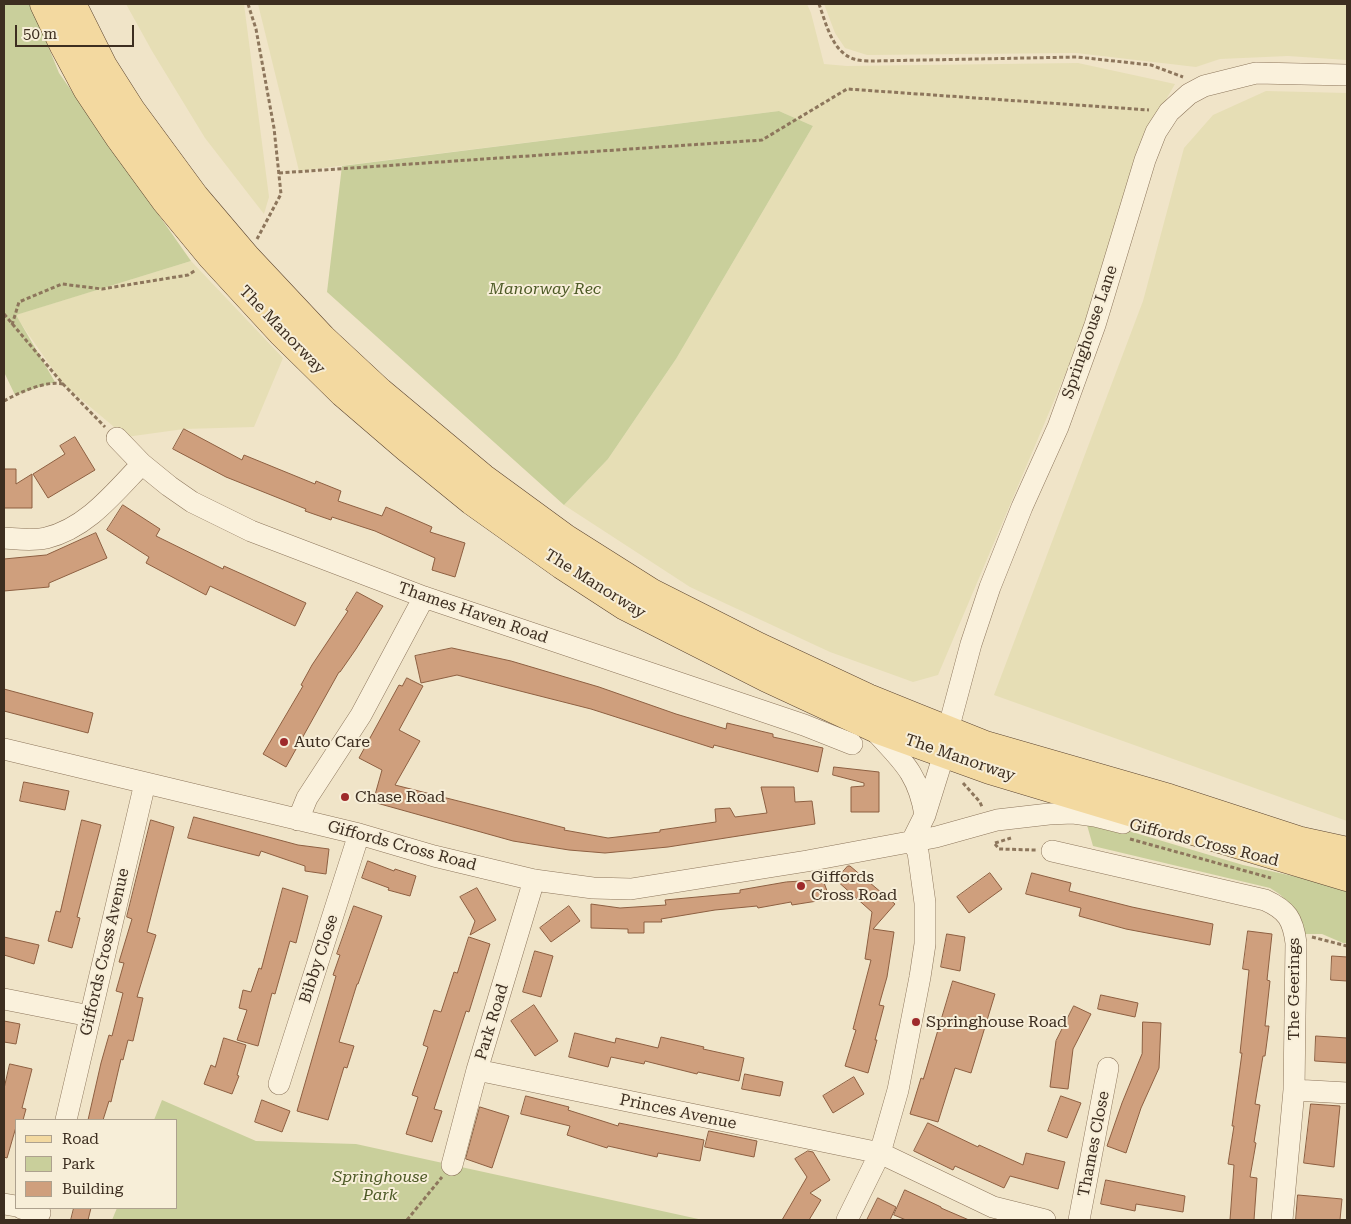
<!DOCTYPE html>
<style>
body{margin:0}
#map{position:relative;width:1351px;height:1224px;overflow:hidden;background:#f0e4c8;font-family:"Roboto Serif",serif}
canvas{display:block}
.frame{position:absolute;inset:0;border:5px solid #3d2e20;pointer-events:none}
.legend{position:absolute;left:15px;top:1119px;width:162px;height:90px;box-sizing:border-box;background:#f7eed8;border:1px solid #ada18e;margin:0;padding:6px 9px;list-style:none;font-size:15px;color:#3d2e20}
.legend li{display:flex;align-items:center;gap:10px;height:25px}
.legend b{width:25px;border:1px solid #ada18e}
.scale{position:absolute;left:15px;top:25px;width:119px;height:22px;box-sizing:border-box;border:2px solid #3d2e20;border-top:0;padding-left:6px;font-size:15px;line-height:18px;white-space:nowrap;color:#3d2e20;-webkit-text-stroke:4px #f7eed8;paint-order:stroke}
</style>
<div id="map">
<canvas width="1351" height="1224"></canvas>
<div class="frame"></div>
<ul class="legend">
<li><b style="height:6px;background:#f3d9a0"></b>Road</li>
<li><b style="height:14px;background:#c9cf9b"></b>Park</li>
<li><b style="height:14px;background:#cf9f7d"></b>Building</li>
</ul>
<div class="scale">50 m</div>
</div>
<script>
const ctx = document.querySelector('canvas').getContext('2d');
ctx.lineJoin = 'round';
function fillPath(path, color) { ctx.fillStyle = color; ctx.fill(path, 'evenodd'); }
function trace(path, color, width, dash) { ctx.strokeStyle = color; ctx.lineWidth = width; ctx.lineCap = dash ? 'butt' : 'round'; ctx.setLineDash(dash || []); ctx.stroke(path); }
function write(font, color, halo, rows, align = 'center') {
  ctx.font = font + ' "Roboto Serif",serif'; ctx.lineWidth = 4; ctx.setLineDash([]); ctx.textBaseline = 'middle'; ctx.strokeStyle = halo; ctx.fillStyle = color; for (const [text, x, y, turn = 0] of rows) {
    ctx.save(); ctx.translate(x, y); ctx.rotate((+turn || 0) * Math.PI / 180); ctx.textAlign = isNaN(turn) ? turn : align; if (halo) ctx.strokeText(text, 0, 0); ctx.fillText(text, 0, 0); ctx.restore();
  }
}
fillPath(new Path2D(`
 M126 4H244L269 197 264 214 205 138 152 51Z
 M258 4H807L811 13 824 64 847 66 1078 63 1175 84 1141 143 1097 299 938 675 913 682 830 652 690 587 564 505 608 459 676 359 813 126 779 111 299 171Z
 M824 4H1347V60L1288 56 1220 59 1196 67 1076 53 867 55 845 48 835 33Z
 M1266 91 1347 93V821L994 695 1143 301 1184 148 1213 115Z
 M191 261 283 358 254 427 184 429 126 437 63 384 15 315Z`), '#e6deb5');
fillPath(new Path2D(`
 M4 4H31L59 73 191 261 16 315 55 382 15 395 4 372Z
 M779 111 813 126 676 359 608 459 564 505 327 292 342 166Z
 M1085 818 1243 865 1347 888V943H1343L1322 934H1298C1295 911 1292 901 1270 888L1093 846Z
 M162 1100 256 1141 356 1144 703 1220H112L117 1208H176V1120H154Z`), '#c9cf9b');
const building = new Path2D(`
 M184 429 242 460 244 455 315 484 316 481 341 491 338 501 382 516 386 507 432 527 430 532 465 543 455 577 432 570 435 558 375 531 332 517 331 520 305 511 306 509 226 477 173 449Z
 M75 437 95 470 48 498 33 474 65 454 60 446Z
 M4 469H16V484L32 474V508H4Z
 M123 505 160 529 156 536 223 569 224 566 306 603 295 626 210 586 206 595 146 563 149 557 107 530Z
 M96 533 107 558 49 583V587L4 591V559L46 555Z
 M357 592 383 606 356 649 340 672H339L286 767 263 754 303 686 301 685 312 665 348 611 346 610Z
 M452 648 511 661 599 687 676 714 726 729 727 723 773 734V737L823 748 818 772 714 745 713 748 591 709 457 675 421 683 415 656Z
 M407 678 423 686 399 730 420 741 395 785 565 828 564 830 608 838 660 832V830L716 822 715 809 730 808 735 817 767 813 761 787H794L795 802 812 801 815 824 668 847 605 853 569 850 513 841 373 802 382 770 359 758 399 685 402 686Z
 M4 689 93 713 88 733 4 711Z
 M834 767 879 772V812H851V787L864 786V783L833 775Z
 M24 782 69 791 65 810 20 801Z
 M194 817 298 845 329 849 326 874 305 871V866L261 851 259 856 188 838Z
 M82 820 101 825 77 917 80 918 72 948 48 941 56 911 60 912Z
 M151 820 174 827 147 932 156 935 137 997 143 998 133 1041 128 1040 123 1060 121 1059 111 1102 109 1101 103 1120H88L101 1063 109 1035 112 1036 123 993 116 991 124 963 119 962 132 919 127 917Z
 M368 861 394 871 395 869 416 876 410 896 388 890 389 888 362 878Z
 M848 866H850L895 904 873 929 894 932 887 977 879 1005 884 1006 875 1040H877L868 1073 845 1066 856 1030 853 1029 871 960 865 959 872 912 836 880Z
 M990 873 1002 889 969 913 957 897Z
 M1032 873 1071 883 1069 891 1132 907 1213 924 1210 945 1126 929 1079 916 1081 908 1026 894Z
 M823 880 830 899 792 905 791 902 758 908 757 906 715 910 661 919 662 922H644V933H628V929L591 928V904L620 908 666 905 665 900 740 893V890L786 882Z
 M283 888 308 896 296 943 290 941 275 994 272 993 258 1046 237 1040 247 1010 239 1008 243 990 251 992 259 968 261 969Z
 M477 888 496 920 470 935 475 921 460 897Z
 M354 906 382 916 358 984H357L339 1042 354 1046 347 1068 344 1067 328 1120 297 1111 336 976 333 975 340 955 337 954Z
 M569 906 580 921 551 942 540 928Z
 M1248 931 1272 934 1267 980 1270 981 1265 1026H1269L1265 1056H1263L1255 1104 1260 1105 1254 1142 1256 1143 1250 1177 1257 1178 1254 1220H1230L1234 1165 1228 1164 1234 1126H1232L1242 1053H1240L1249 970 1243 969Z
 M947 934 965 937 960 971 941 967Z
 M4 937 39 945 34 964 4 955Z
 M469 937 490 944 469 1012 466 1011 434 1109 442 1111 432 1142 406 1134 418 1097 412 1095 428 1047 423 1045 434 1010 441 1012 454 972 457 973Z
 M535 951 553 956 541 997 523 992Z
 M1332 956 1347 957V981L1331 980Z
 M953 981 995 994 971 1073 955 1068 938 1122 910 1114 921 1078 923 1079Z
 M1101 995 1138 1003 1135 1017 1098 1009Z
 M534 1005 558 1041 535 1056 511 1021Z
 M1074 1006 1091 1014 1073 1049 1068 1089 1050 1087 1056 1041Z
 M4 1021 20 1024 16 1044 4 1042Z
 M1143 1022 1161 1023 1159 1068 1141 1108 1126 1153 1107 1146 1122 1103 1142 1054Z
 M575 1033 615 1043 616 1038 658 1048 661 1037 704 1047 703 1049 744 1058 739 1081 698 1072 697 1074 645 1061 644 1064 611 1057 608 1067 569 1057Z
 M1316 1036 1347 1038V1063L1315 1061Z
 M224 1038 246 1045 237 1075 239 1076 232 1094 204 1084 211 1065 215 1067Z
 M10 1064 32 1069 22 1108 26 1109 23 1120H16V1127L7 1158 4 1157V1089Z
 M745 1074 783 1082 780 1096 742 1089Z
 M854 1077 864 1094 833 1113 823 1096Z
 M526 1096 569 1107 568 1110 618 1126 619 1123 704 1140 700 1161 658 1153 657 1157 608 1146 607 1148 567 1135 570 1126 521 1114Z
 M1061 1096 1081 1103 1067 1138 1048 1131Z
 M262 1100 290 1111 282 1132 255 1122Z
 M1311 1104 1340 1106 1334 1167 1304 1163Z
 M480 1107 509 1116 492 1168 466 1159Z
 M928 1123 978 1147 979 1145 1023 1165 1026 1153 1065 1162 1058 1189 1010 1176 1004 1188 955 1166 953 1170 914 1151Z
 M709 1131 757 1141 754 1157 705 1147Z
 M808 1151 813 1152 830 1180 810 1193 821 1200 809 1220H782L807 1177 795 1159Z
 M1106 1180 1185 1196 1183 1212 1136 1204 1135 1211 1101 1204Z
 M905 1190 941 1207V1208L969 1220H906L894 1215Z
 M1298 1195 1342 1199 1340 1220H1296Z
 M878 1198 896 1207 890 1220H867Z
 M74 1208H91L88 1220H71Z`);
fillPath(building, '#cf9f7d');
trace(building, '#8d5f41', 1);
const minor = new Path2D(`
 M117 438 142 464 169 486 192 502 251 531 424 597 804 725 852 744
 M4 538C18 539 32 541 46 538 87 528 114 493 142 464
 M874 730C901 760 918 772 925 815
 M4 749 359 834 434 856 534 880 593 888 631 889 807 861 936 837 997 820 1049 814 1073 813 1095 816 1123 823
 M298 820 307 798 361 715 424 597
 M912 841 925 815 944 754 948 730 971 644 990 587 1022 507 1058 427 1095 325 1145 160 1156 132 1169 112 1189 94 1204 86 1256 73 1347 75
 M1052 851 1265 900C1287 910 1293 919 1296 943L1294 1090 1282 1220
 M4 999 90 1016
 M477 1070 880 1153 993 1207 1045 1220
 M279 1084 359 834
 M1294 1090 1347 1093
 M66 1120 145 783
 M452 1165 477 1070 534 880
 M4 1204 16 1206
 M21 1208 40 1213
 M847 1220 880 1153 898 1090 920 977 925 944V903L918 852 912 841
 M1079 1220 1108 1068`);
const major = new Path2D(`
 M44 4 64 46 87 89 119 137 165 200 212 257 282 333 343 393 407 448 472 501 562 565 625 606 767 678 879 730 990 770 1347 877
 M72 4 103 66 131 110 195 197 246 257 322 338 380 392 483 478 565 538 652 593 759 647 868 698 915 717 985 745 1169 798 1301 841 1347 851`);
trace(minor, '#8d765c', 22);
trace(major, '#5b4430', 29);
trace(new Path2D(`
 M248 4 256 29 274 128 281 194 257 239
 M819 4C826 23 832 52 854 59 860 61 868 61 874 61L1077 57 1151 65 1183 77
 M279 173 762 140 847 89 1149 110
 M4 314 63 384 105 427
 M12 325 19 302 62 284 102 289 188 275 196 270
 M4 401C18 393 46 380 63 384
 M963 783 980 802 982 807
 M1130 839 1271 878
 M995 843 1011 838
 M995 844 999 849 1036 850
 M1312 937 1347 946
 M407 1220 442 1177`), '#8d765c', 3, [4, 2.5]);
trace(minor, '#faf1dc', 21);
trace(major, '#f3d9a0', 28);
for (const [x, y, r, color] of [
 [284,742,5,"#9e2a2b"],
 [345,797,5,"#9e2a2b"],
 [801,886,5,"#9e2a2b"],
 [916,1022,5,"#9e2a2b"]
]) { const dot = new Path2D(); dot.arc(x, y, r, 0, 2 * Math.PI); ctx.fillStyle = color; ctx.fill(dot); trace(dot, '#f7eed8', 2); }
write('italic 16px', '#4d5a26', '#f7eed8', [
 ["Manorway Rec",545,289],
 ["Springhouse",380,1177],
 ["Park",380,1195]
]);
write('16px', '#3d2e20', '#f7eed8', [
 ["The Manorway",282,330,46],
 ["Springhouse Lane",1090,332,-71],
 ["The Manorway",595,584,32],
 ["Thames Haven Road",473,613,19],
 ["The Manorway",960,758,19],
 ["Giffords Cross Road",1204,843,14],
 ["Giffords Cross Road",402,846,15],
 ["Giffords Cross Avenue",105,952,-77],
 ["Bibby Close",319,959,-72],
 ["The Geerings",1294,989,-90],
 ["Park Road",492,1022,-73],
 ["Princes Avenue",678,1112,12],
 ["Thames Close",1094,1144,-79]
]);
write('16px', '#3d2e20', '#f7eed8', [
 ["Auto Care",294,742],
 ["Chase Road",355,797],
 ["Giffords",811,877],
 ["Cross Road",811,895],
 ["Springhouse Road",926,1022]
], 'left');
</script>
